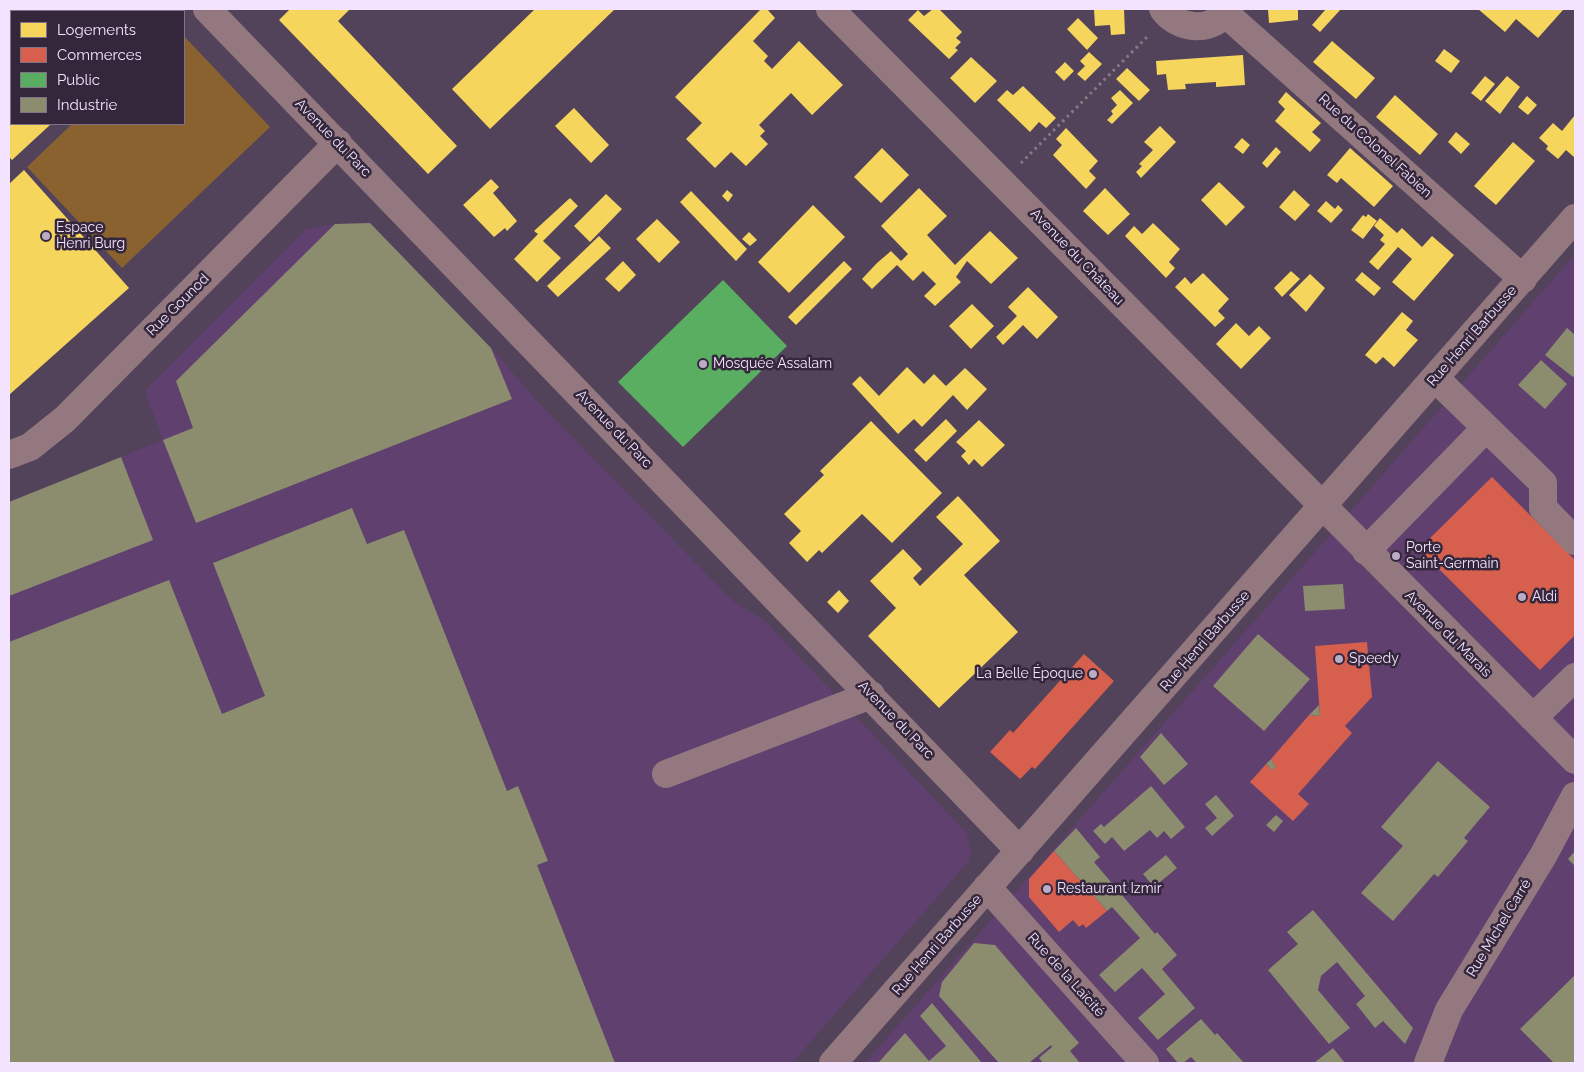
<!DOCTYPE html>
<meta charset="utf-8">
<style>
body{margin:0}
#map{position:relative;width:1584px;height:1072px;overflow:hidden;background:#52435a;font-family:Raleway,sans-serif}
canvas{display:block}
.frame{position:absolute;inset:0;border:10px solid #f4e3fe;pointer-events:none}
.legend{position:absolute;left:10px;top:10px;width:175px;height:115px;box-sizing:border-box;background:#34273b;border:1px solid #817289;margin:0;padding:6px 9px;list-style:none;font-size:15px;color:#f4e3fe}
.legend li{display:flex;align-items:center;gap:10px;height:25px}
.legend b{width:25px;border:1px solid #817289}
</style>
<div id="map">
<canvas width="1584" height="1072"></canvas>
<div class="frame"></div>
<ul class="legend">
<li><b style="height:14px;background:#f6d55c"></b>Logements</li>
<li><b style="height:14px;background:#d6604d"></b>Commerces</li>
<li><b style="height:14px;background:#5aae61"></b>Public</li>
<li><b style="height:14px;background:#8c8c6e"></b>Industrie</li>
</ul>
</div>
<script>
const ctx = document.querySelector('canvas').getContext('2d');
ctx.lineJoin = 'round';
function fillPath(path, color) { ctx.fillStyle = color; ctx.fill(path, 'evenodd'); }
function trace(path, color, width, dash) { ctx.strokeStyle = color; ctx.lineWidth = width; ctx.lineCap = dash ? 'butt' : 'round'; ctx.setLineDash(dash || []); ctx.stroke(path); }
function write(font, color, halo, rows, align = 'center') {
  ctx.font = font + ' Raleway,sans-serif'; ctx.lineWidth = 5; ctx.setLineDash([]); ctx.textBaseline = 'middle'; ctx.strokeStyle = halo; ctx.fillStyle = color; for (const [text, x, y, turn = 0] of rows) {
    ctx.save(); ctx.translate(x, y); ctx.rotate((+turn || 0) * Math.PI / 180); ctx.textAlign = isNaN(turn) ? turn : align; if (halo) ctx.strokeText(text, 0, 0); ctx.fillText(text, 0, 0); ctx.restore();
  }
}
fillPath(new Path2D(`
 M370 223 491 348 536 400 733 601 764 620 967 833 971 853 968 862 792 1063H9V502L163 440 145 391 306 229 335 224Z
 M1575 254V1063H865L1316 551Z`), '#5f406f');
fillPath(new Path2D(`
 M184 36 270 127 122 268 27 167 72 124H184Z`), '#896230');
fillPath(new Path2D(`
 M9 9H158L160 11H11V124H51L12 160 9 157Z
 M290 9H350L338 21 457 146 428 174 279 20Z
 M535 9H615L490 129 452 89Z
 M761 9H767L775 18 753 41 768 56 764 61 772 69 799 41 843 85 812 115 791 93 759 125 765 131 760 136 768 144 746 166 731 152 715 168 686 139 702 123 675 97Z
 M933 9H939L962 32 956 38 961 42 955 48 958 50 949 59 908 20 918 10 924 16Z
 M1094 9H1124L1125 34 1111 35 1110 25 1095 26Z
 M1268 9H1298V20L1269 23Z
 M1326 9H1341L1320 32 1312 25Z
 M1478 9H1562L1563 10 1538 38 1516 19 1505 32Z
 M1078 18 1098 38 1087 50 1067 29Z
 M1332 41 1375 78 1356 99 1313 62Z
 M1444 49 1460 61 1451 73 1435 61Z
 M1089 52 1102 64 1085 81 1077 74 1085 66 1080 61Z
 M1243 55 1245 85 1216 87V82L1185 84 1186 89 1168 90 1166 74 1157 75 1156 61Z
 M971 57 997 81 975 103 950 78Z
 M1065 62 1074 71 1064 81 1055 72Z
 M1127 68 1150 90 1139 101 1116 79Z
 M1485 76 1495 84 1481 101 1471 93Z
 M1507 76 1520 87 1500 114 1485 101Z
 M1023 86 1056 118 1046 128 1039 122 1030 132 997 100 1007 90 1013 95Z
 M1120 90 1133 103 1112 124 1107 120 1113 114 1111 111 1117 105 1111 98Z
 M1286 92 1321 123 1312 132 1321 140 1310 152 1275 121 1285 109 1278 102Z
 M1395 95 1438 134 1420 155 1376 117Z
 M1527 96 1537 105 1528 115 1518 107Z
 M574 108 609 145 591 163 555 126Z
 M1575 115V158L1566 150 1558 159 1546 149 1548 146 1539 138 1553 123 1562 131Z
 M1160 126 1176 142 1141 178 1136 172 1142 166 1139 164 1153 150 1144 142Z
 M1066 128 1098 161 1089 171 1096 178 1086 189 1053 155 1062 145 1056 139Z
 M1456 132 1470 144 1461 154 1448 142Z
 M1242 138 1250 145 1243 154 1234 147Z
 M1513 142 1535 161 1496 205 1474 186Z
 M1276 147 1281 152 1267 168 1262 163Z
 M882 148 909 175 881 203 854 177Z
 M1350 148 1393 186 1374 207 1341 178 1337 183 1327 175Z
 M24 170 129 288 9 395V184Z
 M491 179 499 187 493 193 517 221 507 231 505 228 494 237 463 205Z
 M1219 182 1245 207 1226 226 1201 200Z
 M919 188 947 216 927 235 955 265 990 231 1018 258 991 284 967 261 956 277 961 282 935 306 924 296 936 284 923 271 913 281 897 265 872 289 862 279 877 263 891 251 901 261 908 254 881 226Z
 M1105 188 1130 214 1108 235 1083 211Z
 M727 190 733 195 728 202 722 196Z
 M1294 190 1310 205 1295 221 1279 207Z
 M691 191 747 249 736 261 680 202Z
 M606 194 622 209 590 242 574 226Z
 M570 198 578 206 543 241 561 258 537 282 514 259 538 234 534 231Z
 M1326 201 1335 209 1338 205 1343 210 1331 223 1317 211Z
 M813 205 845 237 789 293 758 262Z
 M1368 214 1377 221 1363 239 1351 230 1363 215 1366 217Z
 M1380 218 1397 233 1402 228 1422 247 1432 236 1454 255 1414 301 1392 282 1412 259 1398 247 1378 270 1369 262 1385 244 1380 240 1384 235 1374 226Z
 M657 219 680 242 659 263 636 239Z
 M1153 223 1180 249 1169 262 1175 268 1166 278 1125 236 1134 226 1142 234Z
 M749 232 757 240 750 246 742 239Z
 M599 236 611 248 558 297 547 286Z
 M623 261 636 275 619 292 605 279Z
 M844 261 852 269 796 325 788 317Z
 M1291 271 1300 279 1282 297 1274 288Z
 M1362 272 1381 288 1374 296 1355 280Z
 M1203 273 1229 299 1218 311 1225 318 1215 327 1175 287 1185 277 1191 284Z
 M1310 274 1325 288 1306 312 1289 295Z
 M1028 287 1058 317 1037 339 1023 325 1003 345 996 337 1017 316 1008 307Z
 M972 304 994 326 971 349 949 326Z
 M1402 312 1413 321 1406 330 1418 340 1394 367 1383 357 1376 364 1365 355Z
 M1236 323 1249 336 1259 326 1271 338 1241 369 1216 344Z
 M907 367 924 384 934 374 946 386 965 368 987 389 967 410 953 395 922 427 914 419 898 434 852 384 860 376 879 396Z
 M946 419 957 431 926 462 914 450Z
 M979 420 1005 445 982 467 974 459 969 465 961 456 966 451 956 442Z
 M871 421 942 493 892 543 862 514 822 553 819 550 807 562 789 543 801 531 784 514 824 475 820 471Z
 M958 496 1000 541 964 575 1018 632 939 708 868 636 896 608 870 581 903 549 922 569 913 578 920 586 963 544 936 517Z
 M839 590 849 601 838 613 827 602Z`), '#f6d55c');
fillPath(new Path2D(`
 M1492 477 1575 560V635L1540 670 1419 549Z
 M1367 642 1372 697 1345 726 1352 733 1298 794 1309 804 1293 821 1250 782 1266 764 1272 770 1276 767 1271 759 1309 715 1320 716 1315 646Z
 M1084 654 1114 681 1035 769 1032 767 1020 779 990 752 1010 730 1013 733Z
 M1054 851 1107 911 1086 928 1083 924 1079 927 1073 920 1059 932 1029 897V879Z`), '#d6604d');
fillPath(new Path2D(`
 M723 280 787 346 683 447 618 382Z`), '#5aae61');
fillPath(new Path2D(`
 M370 223 491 348 512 399 196 523 163 440 193 428 176 381 335 224Z
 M1567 328 1575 335V375L1573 377 1545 355Z
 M1541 360 1567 384 1545 409 1518 385Z
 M121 457 153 540 9 596V502Z
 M352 508 367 544 404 530 507 791 518 786 548 861 537 865 615 1063H9V642L169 580 222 714 265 696 213 563Z
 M1343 584 1345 609 1305 611 1303 586Z
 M1258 634 1310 679 1264 731 1213 686Z
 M1319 705 1320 716 1309 715Z
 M1161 733 1188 764 1164 785 1140 757Z
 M1271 759 1276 767 1272 770 1266 764Z
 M1438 761 1490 807 1464 838 1468 841 1438 877 1434 874 1393 921 1361 893 1403 846 1381 827Z
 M1151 786 1185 827 1171 839 1164 831 1157 838 1150 830 1124 851 1112 837 1105 844 1093 831 1101 824 1104 827Z
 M1216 795 1234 816 1212 836 1205 828 1217 818 1205 804Z
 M1276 815 1283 821 1274 832 1266 825Z
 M1076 828 1100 857 1094 862 1155 934 1157 932 1177 955 1162 969 1195 1008 1158 1040 1138 1018 1165 994 1142 968 1115 992 1099 975 1140 938 1112 907 1107 911 1054 851Z
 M1575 851V866L1568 859Z
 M1166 855 1177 868 1154 887 1143 874Z
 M1313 910 1413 1028 1405 1044 1383 1021 1375 1028 1356 1004 1365 996 1337 962 1321 976 1318 990 1350 1028 1329 1044 1268 970 1298 944 1287 932Z
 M974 943 995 945 1079 1043 1070 1051 1080 1063H1043L1039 1058 1052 1047 1051 1045 1029 1063H999L939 996 942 982Z
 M1575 975V1063H1554L1520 1029Z
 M932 1003 982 1063H880L879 1062 905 1033 929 1061 946 1046 920 1016Z
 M1201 1019 1215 1035 1217 1033 1244 1063H1197L1191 1057 1183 1063H1178L1166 1049Z
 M1333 1048 1345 1063H1314Z`), '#8c8c6e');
trace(new Path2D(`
 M1021 163 1149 35`), '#8c7982', 3, [2.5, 4]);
trace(new Path2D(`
 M207 9 1020 851
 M830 9C1080 258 1326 511 1575 760
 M1163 9C1179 31 1213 33 1229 9
 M1226 14 1523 279
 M1435 378 1543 483V508L1575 541
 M9 455 30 447 65 419 338 143
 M1366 551 1486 428
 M1533 718 1575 677
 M666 774 871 695
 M987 887 1145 1063
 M833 1063 1575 218
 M1428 1063 1449 1010 1543 856 1575 796`), '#93797f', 28);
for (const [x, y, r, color] of [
 [46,236,5,"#bbabc5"],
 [703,364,5,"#bbabc5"],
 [1396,556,5,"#bbabc5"],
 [1522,597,5,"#bbabc5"],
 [1339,659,5,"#bbabc5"],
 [1093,674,5,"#bbabc5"],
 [1047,889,5,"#bbabc5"]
]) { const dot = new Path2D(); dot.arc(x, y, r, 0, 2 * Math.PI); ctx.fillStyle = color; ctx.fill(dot); trace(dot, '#34273b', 2); }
write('14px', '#f4e3fe', '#34273b', [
 ["Avenue du Parc",333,138,46],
 ["Rue du Colonel Fabien",1375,146,42],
 ["Avenue du Château",1077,257,46],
 ["Rue Gounod",178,305,-45],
 ["Rue Henri Barbusse",1472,336,-49],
 ["Avenue du Parc",614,429,46],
 ["Avenue du Marais",1448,634,45],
 ["Rue Henri Barbusse",1205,641,-49],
 ["Avenue du Parc",896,720,46],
 ["Rue Michel Carré",1499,928,-59],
 ["Rue Henri Barbusse",937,945,-49],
 ["Rue de la Laïcité",1066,975,48]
]);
write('14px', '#f4e3fe', '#34273b', [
 ["Espace",56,228],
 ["Henri Burg",56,244],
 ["Mosquée Assalam",713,364],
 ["Porte",1406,548],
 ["Saint-Germain",1406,564],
 ["Aldi",1532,597],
 ["Speedy",1349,659],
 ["La Belle Époque",1083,674,"right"],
 ["Restaurant Izmir",1057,889]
], 'left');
</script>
